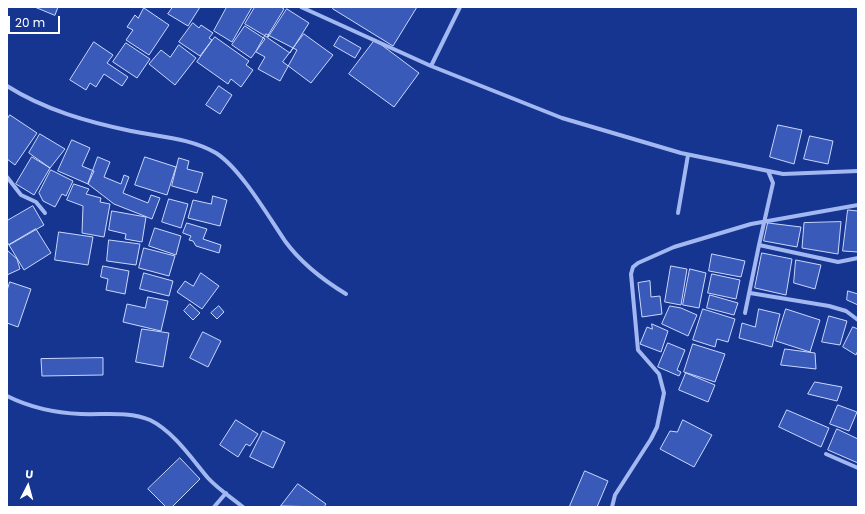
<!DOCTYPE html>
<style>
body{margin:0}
#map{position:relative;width:865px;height:514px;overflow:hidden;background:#153591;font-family:Poppins,sans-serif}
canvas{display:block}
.frame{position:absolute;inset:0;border:8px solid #fff;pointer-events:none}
.north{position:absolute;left:8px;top:466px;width:40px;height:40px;-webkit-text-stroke:3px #153591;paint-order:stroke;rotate:6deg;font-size:11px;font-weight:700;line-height:16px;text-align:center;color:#fff}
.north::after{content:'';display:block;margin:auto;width:14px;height:18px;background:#fff;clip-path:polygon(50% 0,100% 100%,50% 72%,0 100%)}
.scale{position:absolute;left:8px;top:16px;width:52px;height:18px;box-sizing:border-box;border:2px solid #fff;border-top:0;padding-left:5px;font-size:12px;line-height:14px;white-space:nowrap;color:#fff;-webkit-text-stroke:3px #153591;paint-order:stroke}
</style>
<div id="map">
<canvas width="865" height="514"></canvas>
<div class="frame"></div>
<div class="north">U</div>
<div class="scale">20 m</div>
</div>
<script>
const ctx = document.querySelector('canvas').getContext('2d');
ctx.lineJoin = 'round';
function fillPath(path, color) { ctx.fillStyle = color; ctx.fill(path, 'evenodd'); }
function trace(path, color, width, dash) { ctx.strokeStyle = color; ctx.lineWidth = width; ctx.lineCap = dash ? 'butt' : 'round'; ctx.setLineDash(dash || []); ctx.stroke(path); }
const building = new Path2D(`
 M35 7H58L55 15Z
 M173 7H200L188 26 168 14Z
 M227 7H252L232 42 214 31Z
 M255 7H281L284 9 267 37 245 24Z
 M334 7H417L393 46 333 9Z
 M144 8 169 25 149 55 126 40 133 30 127 27 135 15 138 18Z
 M287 9 309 23 290 53 268 38Z
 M193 23 199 28 201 25 213 33 209 38 212 40 200 56 179 42Z
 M245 26 265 39 251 58 232 45Z
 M266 34 297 50 280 81 258 69 265 57 256 52Z
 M304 34 333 55 311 83 283 62Z
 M340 36 361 48 355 58 334 46Z
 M215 37 249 61 246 65 253 70 241 87 231 79 228 84 197 62Z
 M375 40 419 73 394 107 349 74Z
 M94 42 113 55 107 63 128 77 122 86 104 74 96 87 90 83 86 90 70 80Z
 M126 43 150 59 137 78 113 62Z
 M179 45 196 58 175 85 149 64 161 50 170 57Z
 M219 86 232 95 220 114 206 105Z
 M10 115 37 133 15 165 7 159V120Z
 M778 125 802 130 794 164 770 157Z
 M40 134 65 149 50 168 29 153Z
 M810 136 833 141 828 164 804 159Z
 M72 140 90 148 82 166 94 171 88 184 58 171Z
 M32 157 50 168 34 195 16 184Z
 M98 157 110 162 104 177 121 184 124 175 129 177 123 193 148 203 151 195 160 198 152 219 114 204 88 184Z
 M145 157 176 167 167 195 135 185Z
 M179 158 189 161 187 169 203 173 197 193 172 186Z
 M51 170 73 181 66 196 62 194 55 207 43 201 39 193Z
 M74 184 89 189 86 194 101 198 100 202 110 204 104 237 82 233 83 206 67 200Z
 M213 196 227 200 220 226 188 218 193 200 211 204Z
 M169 199 188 204 181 228 162 222Z
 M33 206 44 225 9 245 7 242V221Z
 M848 210 858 211V252L843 251Z
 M112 211 146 217 142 242 125 239 126 234 109 230Z
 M841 222 838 254 802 248 804 223Z
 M187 223 207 229 203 239 221 245 219 253 196 246 193 241 189 240 191 236 183 233Z
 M768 223 801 227 797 247 764 241Z
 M155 228 181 236 176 255 149 246Z
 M36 229 51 253 24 270 9 245Z
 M59 232 93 237 88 265 55 260Z
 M109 240 140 244 136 265 107 261Z
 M144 248 175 256 169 276 139 268Z
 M7 250 17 259 20 269 7 275Z
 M762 253 792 259 786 295 755 288Z
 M712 254 745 261 741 277 709 271Z
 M796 260 821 265 815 289 794 283Z
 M103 266 129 271 125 294 106 290 108 279 101 277Z
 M671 266 687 269 681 305 665 302Z
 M690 269 706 273 699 308 683 305Z
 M144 273 173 281 169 296 140 289Z
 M201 273 219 286 202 309 177 292 185 281 193 286Z
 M712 274 740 280 736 299 708 293Z
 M650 281 651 297 660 296 662 314 642 317 638 283Z
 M10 282 31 289 18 327 7 323V291Z
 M848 291 858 294V305L847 300Z
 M710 295 738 303 734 315 707 308Z
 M148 297 168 301 161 331 123 322 127 304 145 308Z
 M190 304 200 313 193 320 184 311Z
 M219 306 224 312 217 319 211 313Z
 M670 306 681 308 697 315 688 336 662 324Z
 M703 309 735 319 728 342 717 339 715 347 693 340Z
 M759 309 780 314 772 347 739 338 742 323 755 327Z
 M786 309 820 320 810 352 776 341Z
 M829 316 847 321 840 345 822 342Z
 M652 324 668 331 661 352 640 344 647 327 652 329Z
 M853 327 858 329V350L856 355 843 347Z
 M142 329 169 333 163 367 136 362Z
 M203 332 221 341 208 367 190 358Z
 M668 343 685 350 677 370 681 372 679 376 658 367Z
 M693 344 725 354 715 382 684 372Z
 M785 349 815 353 816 369 781 365Z
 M103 358V375L42 376 41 359Z
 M686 373 715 385 708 402 679 390Z
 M815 382 842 387 837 401 808 394Z
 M838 405 857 412 849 431 830 424Z
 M787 410 829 428 821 447 779 427Z
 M236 420 258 434 250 446 246 444 238 457 220 445Z
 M683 420 712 435 694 467 660 449 670 431 677 432Z
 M837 429 858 439V463L828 450Z
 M263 431 285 442 273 468 250 457Z
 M180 458 200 479 172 507H166L148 489Z
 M585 471 608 481 597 507H572L570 506Z
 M298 484 326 504 324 507 281 506Z`);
fillPath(building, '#395ab8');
trace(building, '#cad7fc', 1);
trace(new Path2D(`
 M301 7 431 66 562 118 681 153 783 174 858 171
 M431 66 460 7
 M7 86C45 110 88 122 131 131 160 137 190 138 216 153 241 169 268 216 285 241 301 263 323 280 346 294
 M768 171 773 183 759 245 838 262 858 258
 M7 177 21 195 36 202 45 213
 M678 213 688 155
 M750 293 829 306 846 311 858 320
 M745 313 759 245
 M7 396C29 407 56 413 81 414 103 415 129 411 150 420 173 431 192 459 208 478 218 489 232 498 243 507
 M826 454 858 468
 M214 507 226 493
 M612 507 615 495 651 439 657 427 664 393 659 374 638 350 631 274 633 267 638 263 674 247 751 224 858 205`), '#a3b8f1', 4);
</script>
